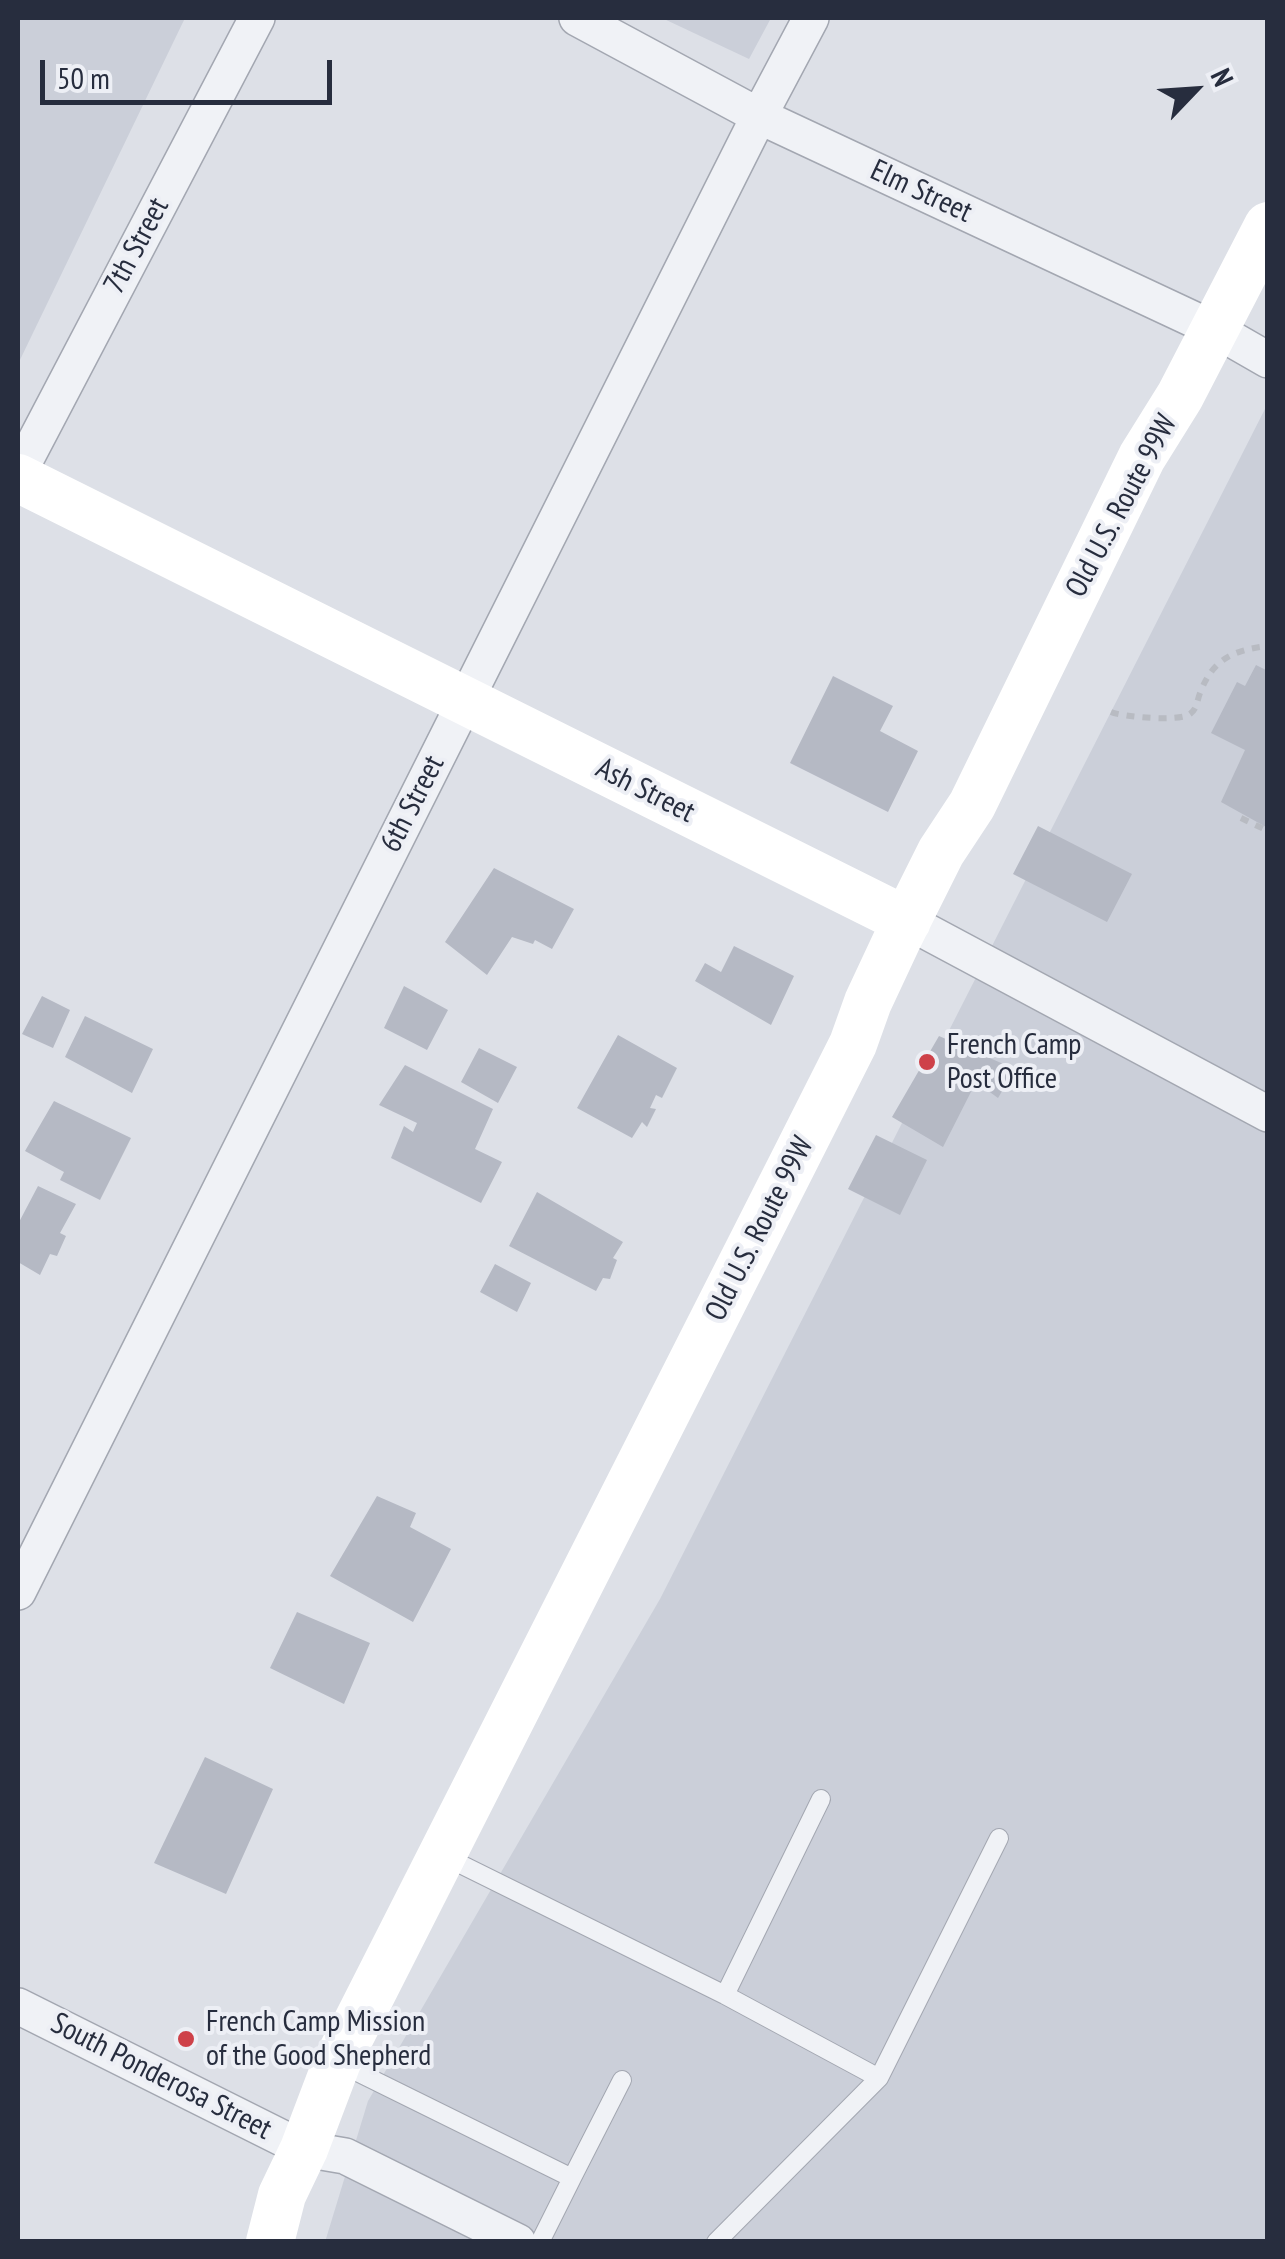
<!DOCTYPE html>
<style>
body{margin:0}
#map{position:relative;width:1285px;height:2259px;overflow:hidden;background:#dde0e7;font-family:"PT Sans Narrow",sans-serif}
canvas{display:block}
.frame{position:absolute;inset:0;border:20px solid #272d3e;pointer-events:none}
.north{position:absolute;left:1145px;top:40px;width:100px;height:100px;-webkit-text-stroke:8px #edeff5;paint-order:stroke;rotate:65deg;font-size:28px;font-weight:700;line-height:40px;text-align:center;color:#272d3e}
.north::after{content:'';display:block;margin:auto;width:35px;height:45px;background:#272d3e;clip-path:polygon(50% 0,100% 100%,50% 72%,0 100%)}
.scale{position:absolute;left:40px;top:60px;width:292px;height:45px;box-sizing:border-box;border:5px solid #272d3e;border-top:0;padding-left:12px;font-size:30px;line-height:35px;white-space:nowrap;color:#272d3e;-webkit-text-stroke:8px #edeff5;paint-order:stroke}
</style>
<div id="map">
<canvas width="1285" height="2259"></canvas>
<div class="frame"></div>
<div class="north">N</div>
<div class="scale">50 m</div>
</div>
<script>
const ctx = document.querySelector('canvas').getContext('2d');
ctx.lineJoin = 'round';
function fillPath(path, color) { ctx.fillStyle = color; ctx.fill(path, 'evenodd'); }
function trace(path, color, width, dash) { ctx.strokeStyle = color; ctx.lineWidth = width; ctx.lineCap = dash ? 'butt' : 'round'; ctx.setLineDash(dash || []); ctx.stroke(path); }
function write(font, color, halo, rows, align = 'center') {
  ctx.font = font + ' "PT Sans Narrow",sans-serif'; ctx.lineWidth = 8; ctx.setLineDash([]); ctx.textBaseline = 'middle'; ctx.strokeStyle = halo; ctx.fillStyle = color; for (const [text, x, y, turn = 0] of rows) {
    ctx.save(); ctx.translate(x, y); ctx.rotate((+turn || 0) * Math.PI / 180); ctx.textAlign = isNaN(turn) ? turn : align; if (halo) ctx.strokeText(text, 0, 0); ctx.fillText(text, 0, 0); ctx.restore();
  }
}
fillPath(new Path2D(`
 M18 18H185L18 364Z
 M662 18H771L749 59Z
 M1267 405V2241L325 2242 368 2101 660 1599Z`), '#cbcfd9');
fillPath(new Path2D(`
 M1256 665 1268 671 1266 827 1221 802 1245 750 1211 733 1237 682 1245 686Z
 M833 676 893 706 880 731 918 751 888 812 790 763Z
 M1038 826 1132 874 1107 922 1013 874Z
 M494 868 574 909 552 949 535 940 533 944 512 937 487 975 445 942Z
 M734 946 794 976 771 1025 695 981 705 963 721 972Z
 M404 986 448 1010 427 1050 384 1028Z
 M42 996 70 1010 53 1048 22 1034Z
 M85 1016 153 1049 132 1093 65 1057Z
 M618 1035 677 1068 662 1098 656 1095 650 1108 656 1109 647 1127 642 1122 632 1138 577 1108Z
 M939 1036 1015 1069 998 1098 976 1082 943 1147 892 1117Z
 M479 1048 517 1067 498 1103 461 1082Z
 M405 1065 493 1109 475 1149 502 1162 481 1203 391 1158 404 1126 413 1132 417 1123 379 1105Z
 M54 1101 131 1138 100 1200 60 1180 64 1172 25 1151Z
 M876 1135 927 1160 900 1215 848 1189Z
 M38 1186 76 1204 60 1233 66 1236 57 1256 50 1254 40 1275 18 1262V1224Z
 M537 1192 623 1242 613 1258 617 1260 610 1279 603 1278 596 1291 509 1246Z
 M495 1264 531 1283 517 1312 480 1292Z
 M377 1496 416 1513 410 1527 451 1549 413 1622 330 1576Z
 M297 1612 370 1643 344 1704 270 1668Z
 M205 1757 273 1789 226 1894 154 1863Z`), '#b5b9c4');
const lane = new Path2D(`
 M444 1856 725 1995 879 2078 716 2242
 M725 1995 821 1799
 M337 2062 572 2178 540 2242
 M879 2078 999 1838
 M572 2178 622 2080`);
const street = new Path2D(`
 M577 18 759 116 1214 329 1268 360
 M18 474 257 18
 M907 921 1268 1114
 M18 1592 759 116 811 18
 M18 2006 304 2149 345 2156 518 2242`);
trace(lane, '#a3a7b1', 20);
trace(street, '#a3a7b1', 38);
trace(new Path2D(`
 M1111 712C1123 717 1179 722 1190 714 1197 709 1197 701 1200 693 1213 659 1233 650 1268 646
 M1241 818 1268 831`), '#b8bbc2', 6, [8, 8]);
trace(lane, '#f0f2f6', 18);
trace(street, '#f0f2f6', 35);
trace(new Path2D(`
 M18 478 907 921
 M270 2242 282 2195 304 2149 337 2062 797 1155 853 1044 868 1002 897 940 941 852 972 805 1142 457 1180 396 1268 226`), '#fff', 48);
for (const [x, y, r, color] of [
 [927,1062,10,"#ce4149"],
 [186,2039,10,"#ce4149"]
]) { const dot = new Path2D(); dot.arc(x, y, r, 0, 2 * Math.PI); ctx.fillStyle = color; ctx.fill(dot); trace(dot, '#edeff5', 4); }
write('30px', '#272d3e', '#edeff5', [
 ["Elm Street",921,192,25],
 ["7th Street",137,246,-62],
 ["Old U.S. Route 99W",1122,506,-62],
 ["Ash Street",645,791,27],
 ["6th Street",413,804,-63],
 ["Old U.S. Route 99W",760,1229,-63],
 ["South Ponderosa Street",161,2077,27]
]);
write('30px', '#272d3e', '#edeff5', [
 ["French Camp",947,1045],
 ["Post Office",947,1079],
 ["French Camp Mission",206,2022],
 ["of the Good Shepherd",206,2056]
], 'left');
</script>
